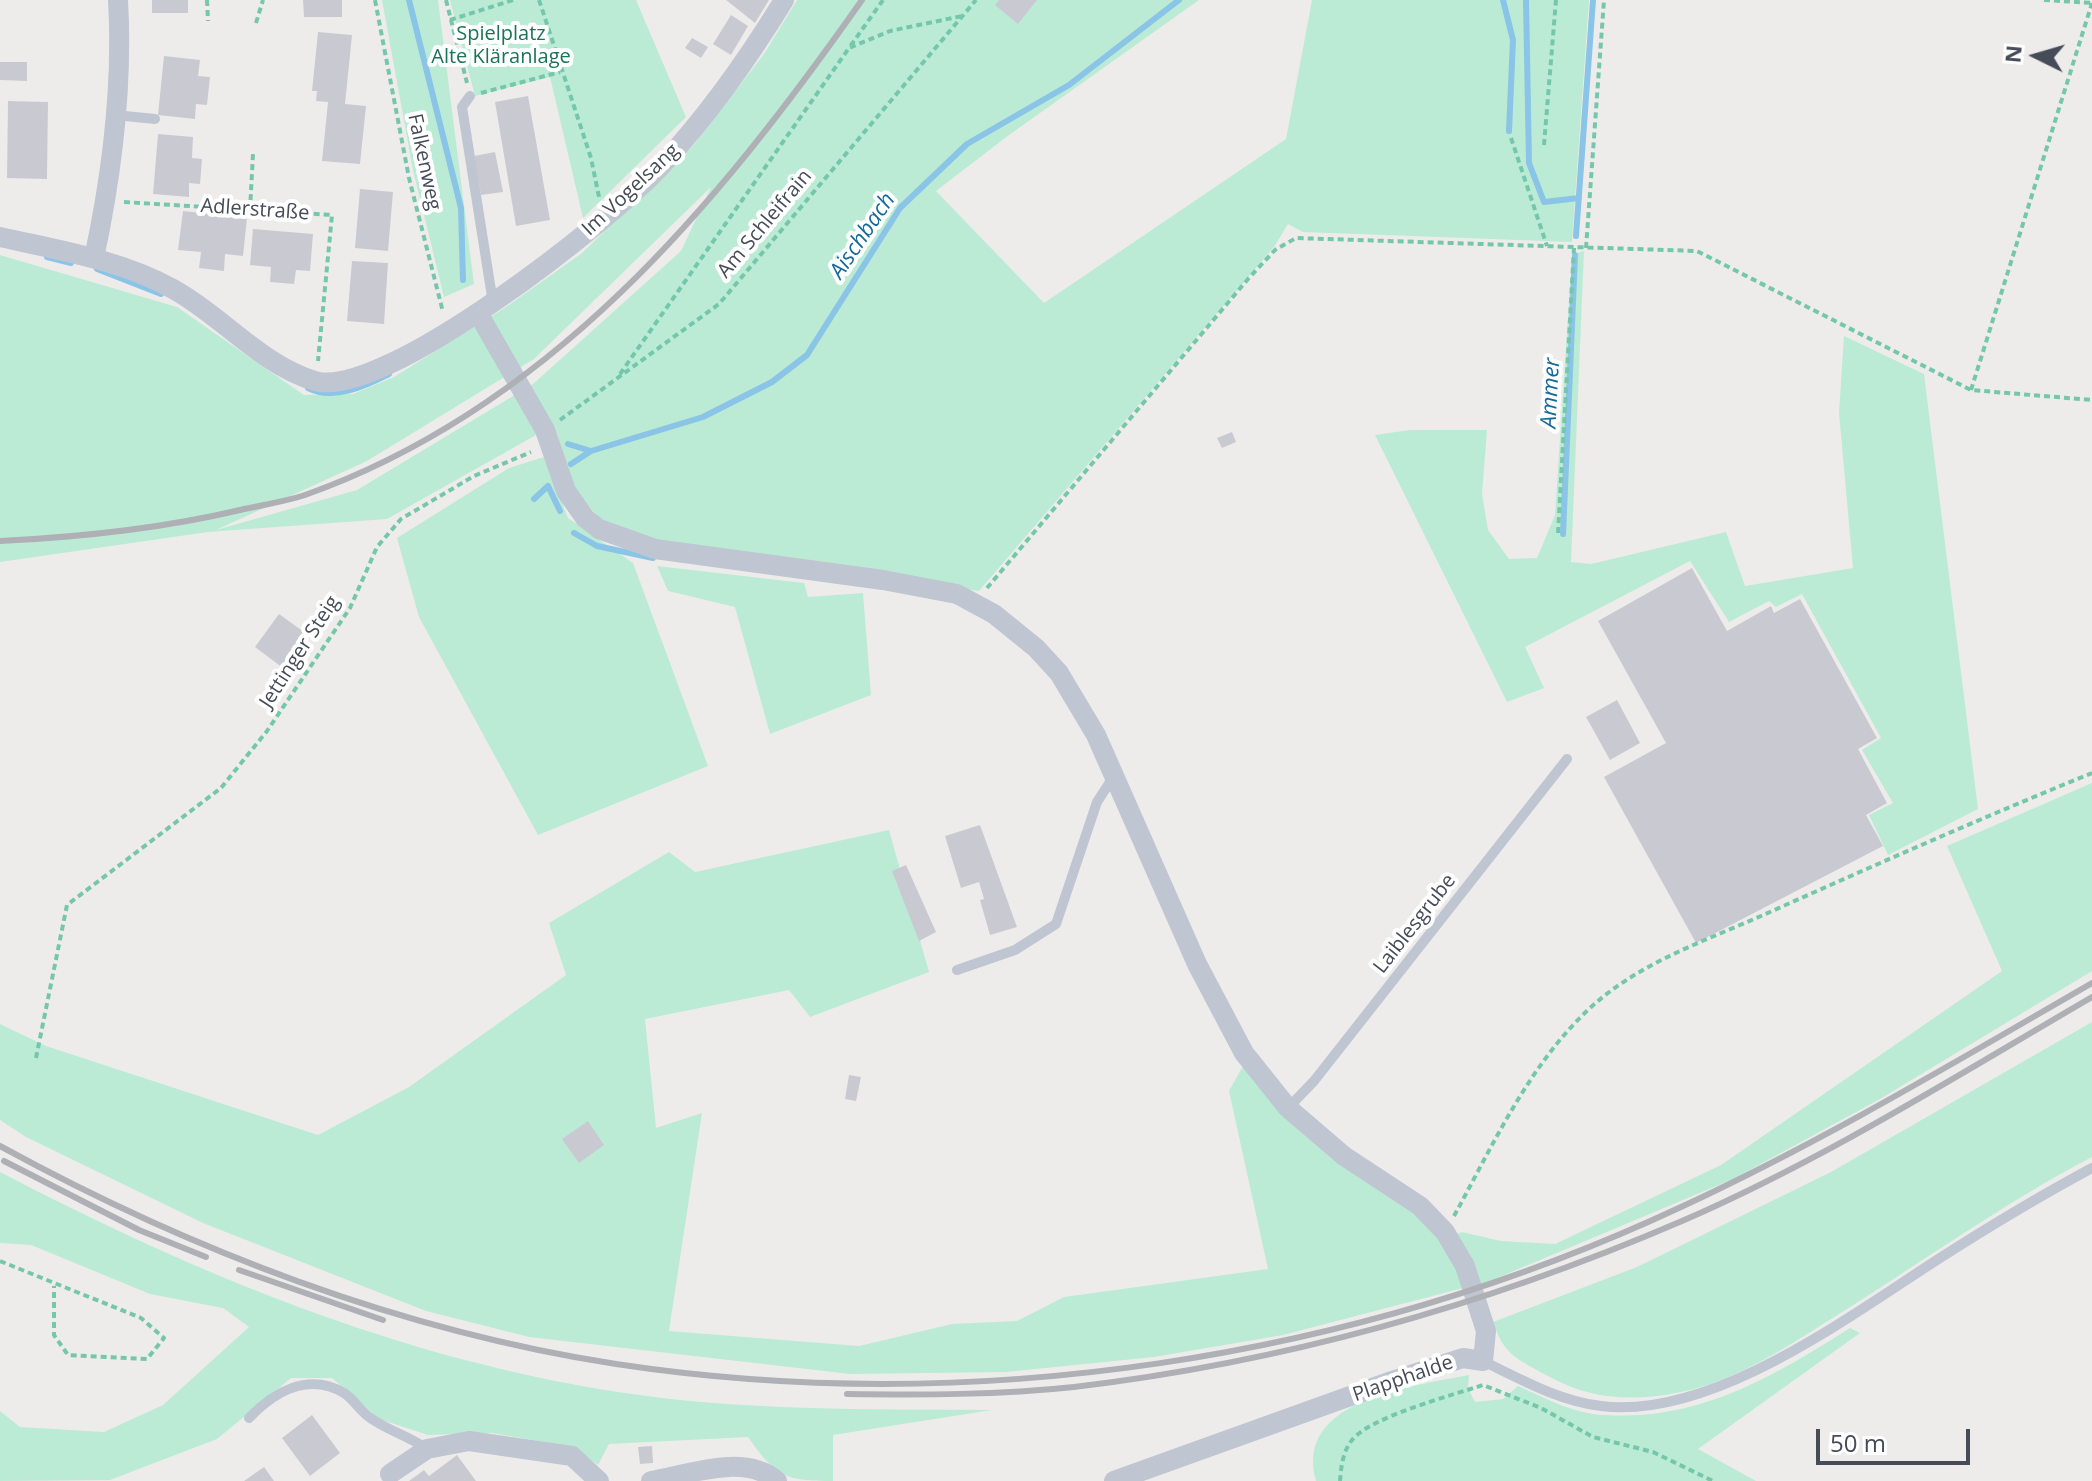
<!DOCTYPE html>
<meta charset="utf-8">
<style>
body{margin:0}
#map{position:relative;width:2092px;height:1481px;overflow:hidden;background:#eeeceb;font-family:"Open Sans",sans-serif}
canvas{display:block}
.north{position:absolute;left:1996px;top:16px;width:80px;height:80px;-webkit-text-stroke:6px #fff;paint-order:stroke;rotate:275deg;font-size:22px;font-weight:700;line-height:32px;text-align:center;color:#454c58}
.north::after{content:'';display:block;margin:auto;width:28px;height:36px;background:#454c58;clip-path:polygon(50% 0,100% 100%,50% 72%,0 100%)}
.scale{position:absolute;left:1816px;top:1429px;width:154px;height:36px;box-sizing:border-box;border:4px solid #454c58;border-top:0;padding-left:10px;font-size:24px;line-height:28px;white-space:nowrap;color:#454c58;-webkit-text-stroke:6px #fff;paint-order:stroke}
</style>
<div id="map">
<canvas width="2092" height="1481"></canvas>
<div class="north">N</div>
<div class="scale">50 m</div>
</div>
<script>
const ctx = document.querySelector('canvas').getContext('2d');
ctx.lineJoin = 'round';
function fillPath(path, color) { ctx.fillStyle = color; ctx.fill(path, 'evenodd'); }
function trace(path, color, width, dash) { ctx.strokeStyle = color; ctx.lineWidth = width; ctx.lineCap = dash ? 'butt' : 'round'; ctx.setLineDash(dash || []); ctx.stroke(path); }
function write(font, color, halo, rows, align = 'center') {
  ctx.font = font + ' "Open Sans",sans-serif'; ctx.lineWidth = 8; ctx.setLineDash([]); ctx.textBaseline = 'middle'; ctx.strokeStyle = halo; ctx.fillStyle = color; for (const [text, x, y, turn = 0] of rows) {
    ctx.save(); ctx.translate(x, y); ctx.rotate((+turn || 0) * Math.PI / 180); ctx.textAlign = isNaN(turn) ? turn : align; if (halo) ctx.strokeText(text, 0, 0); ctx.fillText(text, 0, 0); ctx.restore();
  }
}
fillPath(new Path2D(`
 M382 0H438L474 284 444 297 413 170Z
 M450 0H636L686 117 583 218 550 77 475 96Z
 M797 0H1199L1009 135 936 191 1044 303 1286 139 1312 0H1589L1572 242 1303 232 1288 224 1274 247 979 591 656 543 607 526 569 485 557 433 545 430 387 519 208 532 0 562V255L177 307 304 395 353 394 394 377 506 307 582 253 692 147 764 54ZM711 187 681 251 533 384 357 490 216 530 367 461 534 359Z
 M1584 251 1571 562 1591 564 1726 532 1745 586 1853 568 1839 413 1844 336 1924 374 1978 809 1888 855 1869 815 1893 803 1862 750 1881 738 1802 594 1776 607 1769 601 1729 622 1690 561 1525 647 1544 688 1507 702 1375 435 1410 430H1487L1482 494 1488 530 1509 559 1537 558 1555 515 1572 255Z
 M544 457 568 518 633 563 708 766 538 835 419 617 397 538 509 468Z
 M657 566 804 583 808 597 863 593 871 695 770 734 735 607 668 591Z
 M2092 783V971L1880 1099 1733 1179 1490 1281 1283 1335 1154 1357 1006 1372 850 1374 529 1337 426 1311 203 1223 26 1137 0 1120V1024L46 1046 318 1135 409 1087 566 975 549 923 669 852 695 872 889 830 929 972 810 1017 789 990 645 1019 656 1128 702 1113 669 1331 859 1346 952 1324 1017 1321 1064 1297 1268 1269 1229 1091 1243 1066 1413 1211 1441 1240 1462 1232 1501 1241 1555 1244 1721 1165 2002 971 1947 846Z
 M2092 1022V1157C2004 1203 1922 1262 1839 1314 1791 1344 1737 1381 1681 1392 1632 1402 1590 1400 1546 1375 1517 1359 1504 1355 1493 1322L1637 1267 1831 1172Z
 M0 1172C196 1274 398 1358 618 1392 741 1411 868 1409 992 1410L833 1435V1481C785 1481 776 1477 748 1437L609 1444 598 1465 573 1447 492 1433 428 1435 379 1419 332 1378H291L217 1439 110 1480 0 1481V1411L20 1427 104 1432 163 1405 249 1327 223 1308 150 1294 31 1245 0 1243Z
 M1850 1328 1860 1333 1698 1449 1756 1481H1316C1293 1399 1414 1386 1469 1375L1468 1388 1475 1402 1503 1399 1518 1386C1545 1398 1574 1414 1605 1415 1700 1421 1774 1376 1850 1328Z`), '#bbebd5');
trace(new Path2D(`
 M409 0 461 208 463 280
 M1503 0 1513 40 1509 131
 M1526 0 1529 163 1544 202 1579 198
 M1576 236 1593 0
 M47 257 71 263
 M97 269 161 294
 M308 388C334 401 365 386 389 374
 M568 444 591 451
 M571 464 591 451 703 417 772 382 807 355 900 208 967 144 1069 85 1179 0
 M534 499 548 486 560 511
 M574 533 597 546 653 558
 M1563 534 1575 255`), '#8ac4e6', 6);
fillPath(new Path2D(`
 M152 0H188V13H152Z
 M303 0H342V17H304Z
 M726 0H769L755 23Z
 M999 0H1037L1018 24 995 5Z
 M731 15 748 26 731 55 713 44Z
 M318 32 352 35 345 104 366 106 360 164 322 161 328 102 316 101 317 91H312Z
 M692 38 708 47 701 58 685 48Z
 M164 56 200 60 198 76 210 77 207 105 196 104 195 119 158 115Z
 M0 62H27V81L0 80Z
 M528 96 550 220 516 226 495 102Z
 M8 101 48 102 47 179 7 178Z
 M158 134 193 137 192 158 202 159 200 184 189 183V197L153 194Z
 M495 152 503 192 481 195 474 156Z
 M360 189 393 192 388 251 355 248Z
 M183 211 247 218 243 256 225 254 224 271 199 268 201 252 178 250Z
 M253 229 313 234 310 271 296 270 294 284 270 282 271 267 250 265Z
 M352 261 388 263 384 324 347 321Z
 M1232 432 1236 442 1222 448 1217 438Z
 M1692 568 1727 631 1771 606 1774 613 1800 599 1877 738 1858 749 1887 803 1866 815 1883 846 1696 943 1604 777 1666 743 1598 621Z
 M279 614 308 635 283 668 255 647Z
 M1617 700 1640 743 1610 760 1586 717Z
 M980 825 1017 927 990 935 980 900 984 899 979 882 961 888 945 836Z
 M906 865 936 932 919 941 892 871Z
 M849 1075 861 1077 856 1101 845 1099Z
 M588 1121 604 1145 579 1163 562 1139Z
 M312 1415 340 1453 310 1476 282 1438Z
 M652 1446 653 1463 640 1464 638 1447Z
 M457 1455 476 1481H409L424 1470 429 1476Z
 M264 1467 274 1481H244Z`), '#c9cad1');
trace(new Path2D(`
 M207 0 208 21
 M375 0 409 178 443 312
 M446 0 467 83
 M539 0 591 158 599 197
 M883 0 849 48 890 31 962 16
 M2044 0 2092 3
 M450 20 513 0
 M256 23 263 0
 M481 93 560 72
 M1511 138 1547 246
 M1544 145 1556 0
 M124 202 332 215 318 361
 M250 210 253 154
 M1586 248 1604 0
 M620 374 849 48
 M1971 390 2092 3
 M560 420 719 304 976 0
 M1558 533 1574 248
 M987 588 1248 279 1275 250 1296 238 1697 251 1971 390 2092 400
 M36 1058 67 905 221 788 267 731 350 608 377 547 401 519 474 476 531 452
 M1454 1216C1493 1145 1529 1065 1589 1009 1639 962 1708 940 1770 912 1877 864 1984 817 2092 773
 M0 1261 141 1318 164 1338 147 1359 68 1355 54 1335V1286
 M1340 1481C1341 1467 1343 1451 1352 1440 1370 1417 1453 1395 1483 1385L1541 1408 1593 1437 1653 1452 1713 1481`), '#75c7ac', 4, [6, 4]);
trace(new Path2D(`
 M470 96 462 107 493 303
 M115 115 155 119
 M957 970 1015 950 1056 924 1097 802 1114 776
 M1288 1108 1314 1081 1567 759
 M1483 1361C1520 1379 1559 1401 1601 1406 1712 1420 1851 1315 1940 1258 1990 1226 2040 1196 2092 1168
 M249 1418C274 1392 308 1372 344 1393 355 1400 361 1413 372 1419 389 1431 409 1436 427 1449`), '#bfc5d1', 10);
trace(new Path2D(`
 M0 237C58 250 121 260 173 289 221 315 261 365 315 381 383 401 614 218 662 165 709 114 748 59 784 0
 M94 258C112 174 123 86 118 0
 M478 313 545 430 566 491 585 518 599 529 655 549 883 580 957 594 994 614 1036 648 1059 673 1096 735 1197 964 1244 1053 1288 1108 1344 1156 1420 1206 1445 1232 1465 1266 1486 1331 1483 1361 1463 1358 1392 1381 1114 1481
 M390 1474 427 1449 469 1441 572 1456 599 1481
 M651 1481C690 1474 745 1453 777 1481`), '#bfc5d1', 20);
trace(new Path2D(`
 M0 541C82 537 160 529 240 510 261 505 284 502 305 495 550 408 717 206 862 0
 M0 1146C190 1250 401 1331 616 1364 974 1418 1354 1360 1681 1207 1823 1141 1957 1061 2092 983
 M4 1161 139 1230 206 1257
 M239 1270 383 1320
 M847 1394C922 1395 999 1395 1074 1387 1286 1362 1487 1305 1682 1221 1825 1159 1958 1075 2092 997`), '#aeb0b6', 6);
write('20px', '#1b7456', '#fff', [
 ["Spielplatz",501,34],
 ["Alte Kläranlage",501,57]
]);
write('20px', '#454c58', '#fff', [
 ["Falkenweg",424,162,78],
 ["Im Vogelsang",631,190,-43],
 ["Adlerstraße",255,210,4],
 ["Am Schleifrain",765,224,-50],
 ["Jettinger Steig",300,652,-57],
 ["Laiblesgrube",1415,924,-52],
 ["Plapphalde",1403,1379,-19]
]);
write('italic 22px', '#13699c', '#fff', [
 ["Aischbach",863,236,-56],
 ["Ammer",1551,393,-87]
]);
</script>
